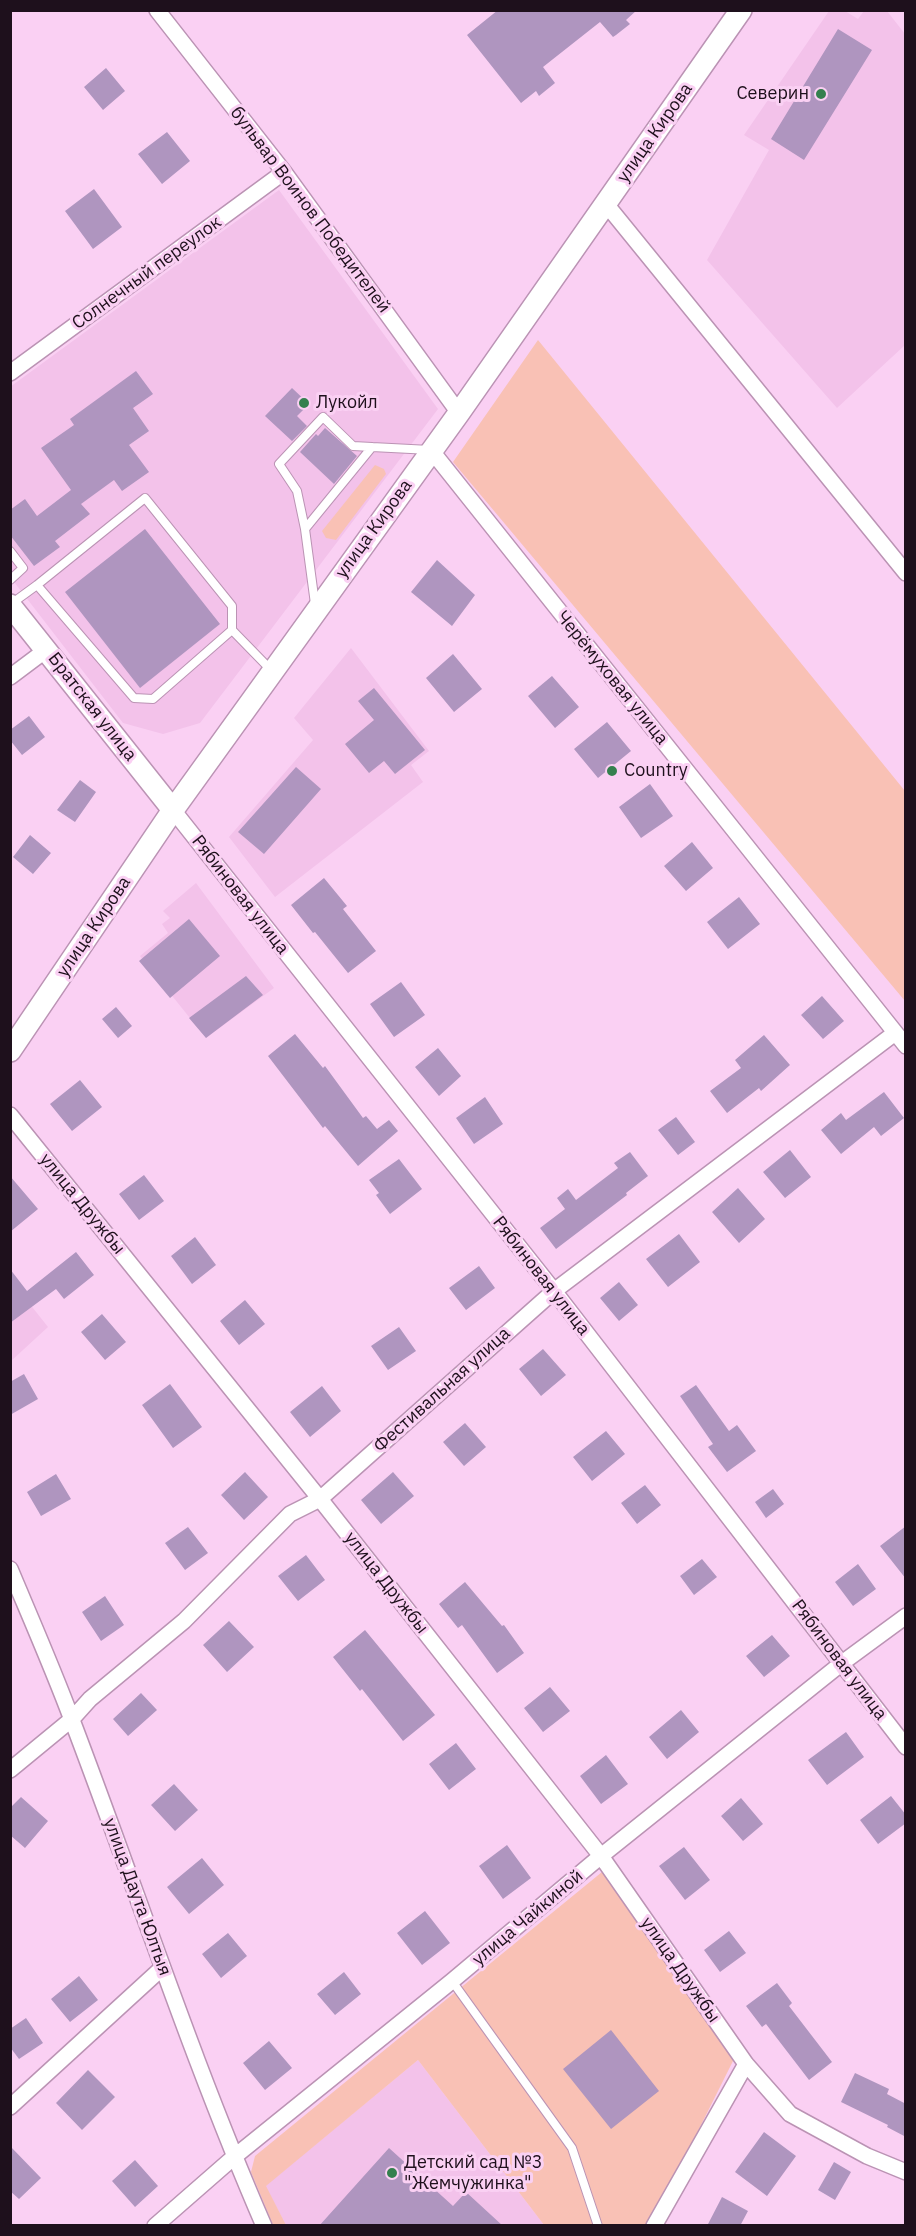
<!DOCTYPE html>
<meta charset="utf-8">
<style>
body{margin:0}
#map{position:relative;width:916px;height:2236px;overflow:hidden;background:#fad0f3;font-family:"IBM Plex Sans",sans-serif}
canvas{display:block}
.frame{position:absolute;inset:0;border:12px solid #1e101c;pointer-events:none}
</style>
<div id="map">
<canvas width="916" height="2236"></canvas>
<div class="frame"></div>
</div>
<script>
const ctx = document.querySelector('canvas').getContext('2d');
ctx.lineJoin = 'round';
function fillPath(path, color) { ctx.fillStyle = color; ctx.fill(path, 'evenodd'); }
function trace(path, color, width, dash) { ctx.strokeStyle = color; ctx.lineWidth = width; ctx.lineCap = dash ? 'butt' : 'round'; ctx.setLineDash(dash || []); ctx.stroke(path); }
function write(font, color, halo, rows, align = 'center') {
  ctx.font = font + ' "IBM Plex Sans",sans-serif'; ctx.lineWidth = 6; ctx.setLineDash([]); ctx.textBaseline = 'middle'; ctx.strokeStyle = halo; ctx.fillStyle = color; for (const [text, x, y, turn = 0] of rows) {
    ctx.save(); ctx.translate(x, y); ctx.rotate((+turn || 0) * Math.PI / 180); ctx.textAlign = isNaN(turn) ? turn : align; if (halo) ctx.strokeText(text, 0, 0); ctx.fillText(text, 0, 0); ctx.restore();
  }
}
fillPath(new Path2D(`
 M829 11H845L858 19 864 11H887L905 34V345L837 408 707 260 769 150 744 135Z
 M279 190 438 409 200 723 163 734 123 723 11 578 10 387Z
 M351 648 429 751 411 765 423 782 275 897 229 837 313 740 294 718Z
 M196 883 274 988 206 1038 140 956 168 933 162 924 170 918 163 911Z
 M10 1279 48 1327 11 1361H10Z
 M418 2060 544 2225H286L265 2186Z`), '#f3c2ea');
fillPath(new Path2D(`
 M538 340 905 791V1001L453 462Z
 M375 465 384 469 386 474 336 540 326 538 322 531Z
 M602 1872 734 2059 651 2225H544L418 2060 266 2186 286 2225H273L251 2172 255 2156Z`), '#f9c1b5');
fillPath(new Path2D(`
 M498 10H637L626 20 630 24 616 35 613 37 600 22 543 67 555 83 539 96 536 91 521 103 467 35Z
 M838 29 872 50 804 160 771 139Z
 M106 68 125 91 103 110 84 87Z
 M167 132 190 161 162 184 138 154Z
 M94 189 122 227 93 249 65 211Z
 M136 371 153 394 133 408 149 431 129 445 149 472 122 491 114 480 81 504 90 514 55 541 60 547 34 566 10 535V510L25 499 37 516 71 490 41 448 74 425 70 419Z
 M292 388 309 404 297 416 307 426 292 441 265 416Z
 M325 428 357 456 334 484 300 452 316 434 318 436Z
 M145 529 220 624 140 688 65 592Z
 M437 560 475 595 452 626 411 592Z
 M453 654 482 689 454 712 426 678Z
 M552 676 579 707 555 728 528 696Z
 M374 688 425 750 395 774 384 761 369 773 345 744 374 720 358 701Z
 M29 716 45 737 22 755 10 740V730Z
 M607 722 631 751 598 778 574 749Z
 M296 767 321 789 264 854 238 832Z
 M80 780 96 792 75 822 57 810Z
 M650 784 673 816 641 838 619 807Z
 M30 835 51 853 33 874 13 857Z
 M692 842 713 868 686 891 664 866Z
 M324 878 347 906 343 909 376 951 348 973 315 932 313 933 291 905Z
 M739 897 760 924 728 949 707 922Z
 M189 919 220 956 170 998 139 961Z
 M246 976 263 995 206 1038 189 1018Z
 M401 982 425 1015 394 1037 370 1004Z
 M822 996 844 1021 823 1039 801 1015Z
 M116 1007 132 1026 118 1038 102 1019Z
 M295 1034 323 1068 325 1066 363 1118 366 1116 377 1129 389 1120 398 1131 358 1166 325 1126 323 1128 268 1056Z
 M764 1035 790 1065 761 1091 759 1088 727 1113 710 1091 741 1068 735 1060Z
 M438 1048 461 1076 439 1096 415 1067Z
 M80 1080 102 1107 72 1131 50 1104Z
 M884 1092 904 1118 881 1136 874 1127 841 1154 821 1130 841 1113 846 1120Z
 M485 1097 503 1124 474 1144 456 1118Z
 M676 1117 695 1142 678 1155 658 1130Z
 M790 1150 811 1177 785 1198 763 1172Z
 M630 1152 648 1176 626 1193 627 1195 556 1249 540 1228 565 1209 557 1198 568 1189 576 1200 618 1168 614 1163Z
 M399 1159 422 1189 390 1214 376 1195 379 1193 369 1180Z
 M144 1175 164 1201 139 1220 119 1194Z
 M10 1176 38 1209 10 1232Z
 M738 1188 765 1219 739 1243 712 1212Z
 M679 1234 700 1262 668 1287 646 1259Z
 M195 1237 216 1265 192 1284 171 1256Z
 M76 1252 94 1275 64 1299 56 1289 10 1323V1269L27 1291Z
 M479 1266 495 1288 466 1310 449 1288Z
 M619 1282 638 1305 619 1321 600 1298Z
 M245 1300 265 1324 239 1345 220 1321Z
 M102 1314 126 1342 105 1360 81 1332Z
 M399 1327 416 1351 388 1370 371 1346Z
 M543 1349 566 1375 541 1396 519 1369Z
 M24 1374 38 1399 10 1415V1382Z
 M170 1384 202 1427 173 1448 142 1405Z
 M696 1385 729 1431 737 1425 756 1451 727 1472 708 1447 713 1444 680 1396Z
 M322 1386 341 1411 310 1437 290 1412Z
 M465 1423 486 1447 464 1466 443 1442Z
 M606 1431 625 1454 592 1481 573 1457Z
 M245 1472 268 1497 244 1520 221 1495Z
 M393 1472 414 1496 381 1524 361 1500Z
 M56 1474 71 1499 41 1516 27 1492Z
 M645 1485 661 1505 637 1524 621 1503Z
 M773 1489 784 1504 766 1518 755 1502Z
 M906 1526V1579L880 1546Z
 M188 1527 208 1553 185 1570 165 1543Z
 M306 1555 325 1580 298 1601 278 1576Z
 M702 1559 717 1577 694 1595 680 1576Z
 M858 1564 876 1589 853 1606 835 1582Z
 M465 1582 502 1626 504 1625 524 1653 497 1673 462 1625 458 1628 439 1604Z
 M105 1596 124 1625 101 1641 82 1612Z
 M229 1621 254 1647 227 1672 203 1645Z
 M365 1630 435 1715 403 1741 362 1689 360 1691 333 1657Z
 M772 1635 790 1656 764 1677 746 1656Z
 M550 1687 570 1711 543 1732 524 1708Z
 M141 1693 157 1710 128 1736 113 1719Z
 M681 1710 699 1732 667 1759 649 1737Z
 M846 1732 864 1757 827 1785 808 1760Z
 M456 1743 476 1769 449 1790 429 1764Z
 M606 1755 628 1784 601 1804 580 1776Z
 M174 1784 198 1810 175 1831 151 1805Z
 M891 1796 906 1815V1823L878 1844 860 1820Z
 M21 1797 48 1821 25 1848 10 1835V1808Z
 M741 1798 763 1824 743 1841 721 1816Z
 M507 1845 531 1878 503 1899 479 1866Z
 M684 1847 710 1880 685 1900 659 1866Z
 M202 1858 224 1885 189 1914 167 1887Z
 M425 1911 450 1943 422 1965 397 1933Z
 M729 1931 746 1953 720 1972 704 1950Z
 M228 1933 247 1956 221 1978 202 1954Z
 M344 1972 361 1994 335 2015 317 1994Z
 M79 1976 98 2000 70 2022 51 1999Z
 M777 1983 792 2003 789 2006 832 2062 809 2080 766 2024 762 2027 746 2006Z
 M26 2018 43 2043 19 2059 10 2047V2029Z
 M611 2030 659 2091 611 2129 563 2069Z
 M269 2041 292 2068 265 2090 243 2063Z
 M88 2070 115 2097 82 2130 56 2103Z
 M855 2073 889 2089 887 2094 906 2104V2137L887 2127 888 2125 841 2102Z
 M764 2132 796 2156 767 2196 735 2172Z
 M10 2146 41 2178 19 2199 10 2191Z
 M389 2148 453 2206 466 2192 503 2226H319Z
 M135 2160 158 2186 135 2207 112 2181Z
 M834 2162 851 2172 835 2200 818 2190Z
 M722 2197 748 2211 740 2226H707Z`), '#af95bf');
const service = new Path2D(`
 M305 529 297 491 279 464 323 417 353 446 372 447
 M10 551 23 568 10 580
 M37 585 145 498 232 606V630
 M11 604 37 585 134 698 153 699 232 630 271 670
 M315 604 305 529 372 447 430 450
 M452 1981 572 2148 598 2226`);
const minor = new Path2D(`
 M157 10 284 172 459 413
 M606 204 906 573
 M10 373 284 172
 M431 450 906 1046
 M10 677 46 650
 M173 810 554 1291 906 1747
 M10 1115 320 1499 601 1856 746 2064 790 2114 867 2156 906 2172
 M10 1569C31 1619 53 1669 72 1720 136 1888 192 2060 264 2226
 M10 1770 72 1719 90 1699 184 1621 290 1514 320 1499 554 1291 895 1033
 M10 2107 162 1968
 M155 2226 234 2157 452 1981 601 1856 842 1663 906 1616
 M654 2226 746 2064`);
const secondary = new Path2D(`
 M10 605 173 810
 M10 1051 173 810 459 413 741 10`);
trace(service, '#bb93b4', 10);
trace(minor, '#bb93b4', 18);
trace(secondary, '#bb93b4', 24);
trace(service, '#fff', 8);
trace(minor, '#fff', 15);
trace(secondary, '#fff', 21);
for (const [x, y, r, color] of [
 [821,94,6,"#34804e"],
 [304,403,6,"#34804e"],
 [612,771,6,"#34804e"],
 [392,2173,6,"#34804e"]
]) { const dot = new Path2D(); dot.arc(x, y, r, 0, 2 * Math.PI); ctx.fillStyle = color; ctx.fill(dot); trace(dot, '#fad0f3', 2); }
write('18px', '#1e101c', '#fad0f3', [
 ["Северин",809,94,"right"],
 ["Лукойл",316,403],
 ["Country",624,771],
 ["Детский сад №3",404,2163],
 ["\"Жемчужинка\"",404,2184]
], 'left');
write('18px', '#1e101c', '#fad0f3', [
 ["улица Кирова",655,133,-55],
 ["бульвар Воинов Победителей",310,210,53],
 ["Солнечный переулок",147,273,-36],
 ["улица Кирова",374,529,-54],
 ["Черёмуховая улица",612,678,51],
 ["Братская улица",92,707,52],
 ["Рябиновая улица",240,895,52],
 ["улица Кирова",94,927,-56],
 ["улица Дружбы",82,1204,51],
 ["Рябиновая улица",541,1276,52],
 ["Фестивальная улица",442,1390,-42],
 ["улица Дружбы",386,1583,52],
 ["Рябиновая улица",839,1660,53],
 ["улица Даута Юлтыя",137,1897,70],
 ["улица Чайкиной",528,1918,-40],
 ["улица Дружбы",680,1970,55]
]);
</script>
